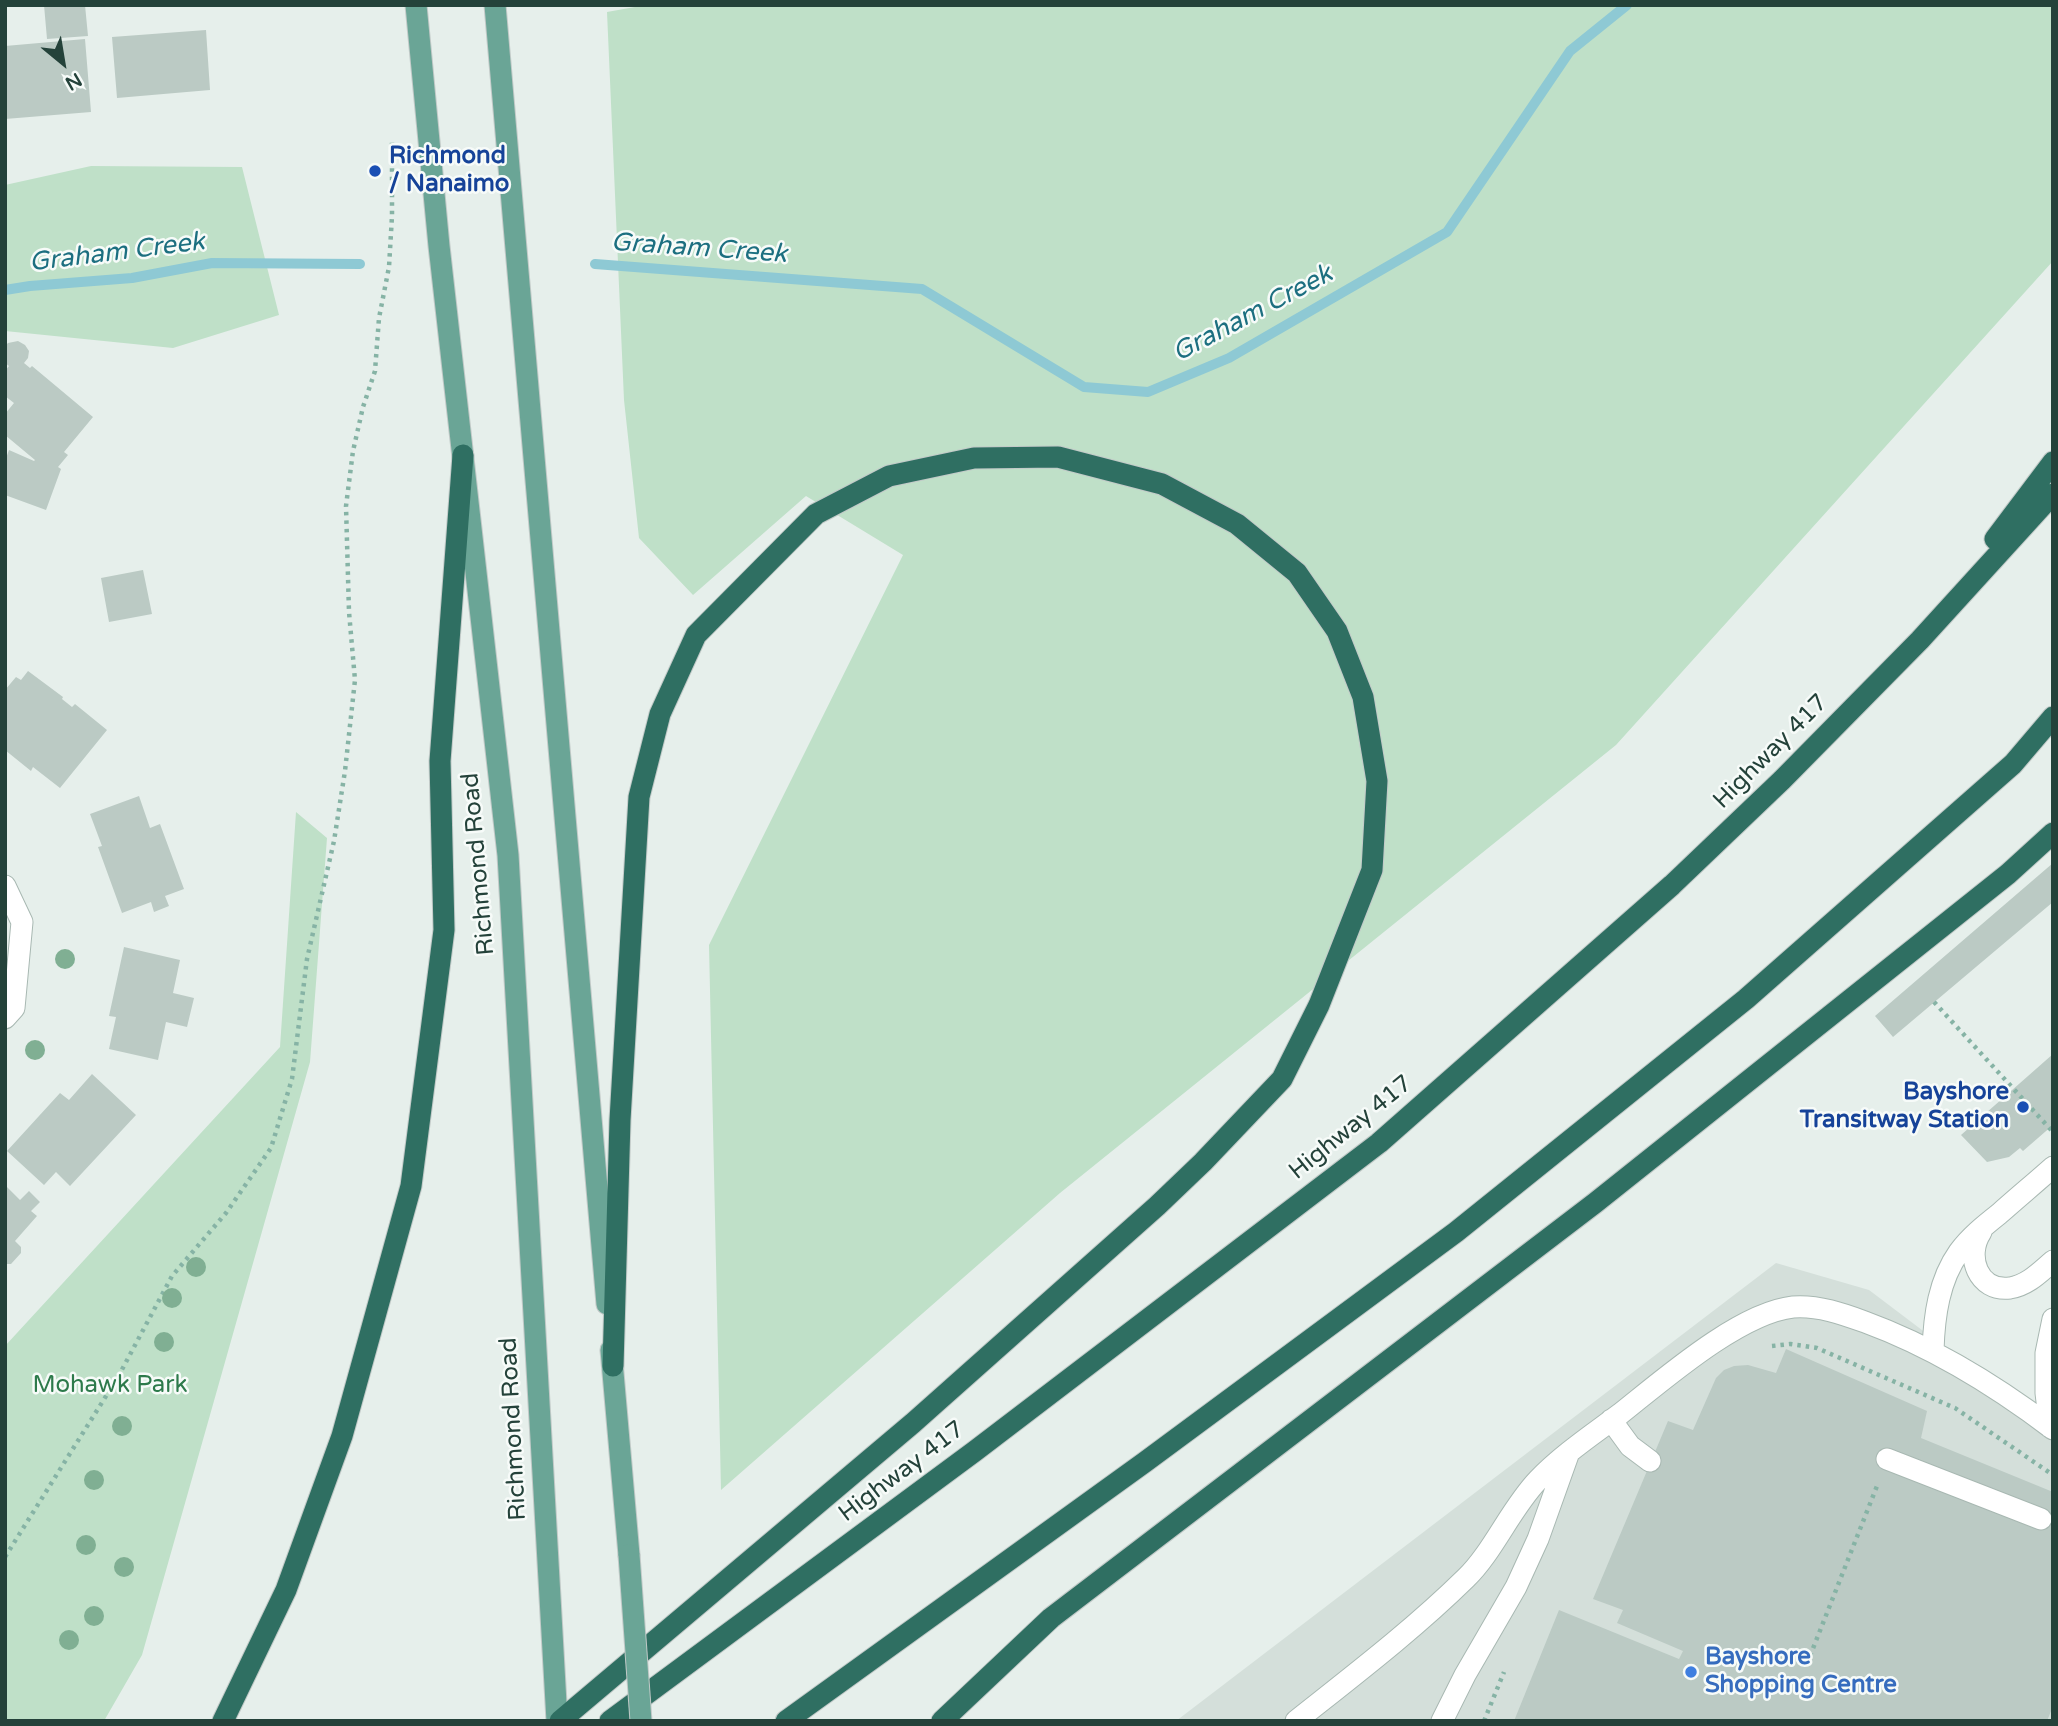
<!DOCTYPE html>
<style>
body{margin:0}
#map{position:relative;width:2058px;height:1726px;overflow:hidden;background:#e6efeb;font-family:"Varela Round",sans-serif}
canvas{display:block}
.frame{position:absolute;inset:0;border:7px solid #24423a;pointer-events:none}
.north{position:absolute;left:28px;top:28px;width:70px;height:70px;-webkit-text-stroke:5px #f7fbf9;paint-order:stroke;rotate:150deg;font-size:19px;font-weight:700;line-height:28px;text-align:center;color:#24423a}
.north::after{content:'';display:block;margin:auto;width:24px;height:32px;background:#24423a;clip-path:polygon(50% 0,100% 100%,50% 72%,0 100%)}
</style>
<div id="map">
<canvas width="2058" height="1726"></canvas>
<div class="frame"></div>
<div class="north">N</div>
</div>
<script>
const ctx = document.querySelector('canvas').getContext('2d');
ctx.lineJoin = 'round';
function fillPath(path, color) { ctx.fillStyle = color; ctx.fill(path, 'evenodd'); }
function trace(path, color, width, dash) { ctx.strokeStyle = color; ctx.lineWidth = width; ctx.lineCap = dash ? 'butt' : 'round'; ctx.setLineDash(dash || []); ctx.stroke(path); }
function write(font, color, halo, rows, align = 'center') {
  ctx.font = font + ' "Varela Round",sans-serif'; ctx.lineWidth = 5; ctx.setLineDash([]); ctx.textBaseline = 'middle'; ctx.strokeStyle = halo; ctx.fillStyle = color; for (const [text, x, y, turn = 0] of rows) {
    ctx.save(); ctx.translate(x, y); ctx.rotate((+turn || 0) * Math.PI / 180); ctx.textAlign = isNaN(turn) ? turn : align; if (halo) ctx.strokeText(text, 0, 0); ctx.fillText(text, 0, 0); ctx.restore();
  }
}
fillPath(new Path2D(`
 M1776 1263 1869 1290 2000 1389 2053 1439V1721H1176Z`), '#d4dfda');
fillPath(new Path2D(`
 M646 5H2053V261L1616 745 1060 1193 721 1490 709 945 903 555 806 496 693 595 639 538 624 400 607 12Z
 M91 166 242 167 279 315 173 348 5 331V185Z
 M296 812 327 838 310 1062 142 1655 104 1721H5V1346L280 1047Z`), '#bfe0c8');
trace(new Path2D(`
 M595 264 922 289 1084 387 1148 392 1229 358 1447 232 1570 51 1627 5
 M5 290 30 286 132 278 212 263 360 264`), '#8ec9d4', 10);
fillPath(new Path2D(`
 M44 5H85L88 36 47 39Z
 M206 30 210 90 117 98 112 37Z
 M85 39 91 112 5 119V46Z
 M18 341 25 345 29 351 28 358 24 363 30 368 32 366 93 417 64 452 68 455 58 467 61 469 46 510 5 495V461L9 450 34 461 35 460 5 435V414L14 403 5 396V371L9 366 5 363V346L8 343Z
 M143 570 152 614 109 622 101 578Z
 M28 671 63 697 62 699 72 707 75 704 107 730 60 788 33 767 31 771 5 750V690L16 677 21 680Z
 M139 796 150 828 160 824 184 889 165 896 169 906 154 912 151 902 122 913 98 847 102 846 90 814Z
 M2053 863V902L1893 1037 1875 1016Z
 M124 947 180 960 173 993 194 998 187 1027 166 1022 158 1060 109 1049 116 1017 109 1016Z
 M2053 1054V1125L2023 1151 2020 1148 2009 1157 1987 1162 1961 1135Z
 M92 1074 136 1115 70 1186 56 1172 44 1185 7 1151 60 1093 69 1100Z
 M5 1185 20 1200 29 1191 40 1202 31 1211 37 1216 15 1241 21 1247V1253L11 1264H5Z
 M1786 1349 1927 1411 1921 1438 2053 1492V1706L2047 1721H1514L1559 1610 1679 1659 1683 1651 1617 1623 1623 1610 1593 1599 1668 1421 1693 1430 1716 1378 1724 1370 1734 1366 1748 1365 1776 1373Z`), '#bbcac4');
const service = new Path2D(`
 M1981 1232C1965 1256 1978 1292 2010 1288 2028 1285 2040 1272 2053 1261
 M1933 1351C1934 1316 1939 1280 1959 1252 1970 1237 1985 1225 1999 1214 2017 1198 2035 1183 2053 1167
 M1611 1420 1630 1446 1650 1461
 M2050 1427 2046 1393V1353L2053 1319
 M1887 1459 2041 1519
 M1296 1721C1354 1675 1413 1630 1466 1578 1493 1552 1511 1508 1538 1480 1562 1455 1592 1435 1620 1414 1663 1380 1739 1313 1793 1307 1818 1305 1843 1314 1865 1322 1933 1347 1995 1385 2053 1429
 M1442 1721 1465 1675 1516 1587 1538 1539 1568 1455`);
const minor = new Path2D(`
 M5 886 22 922 14 1008 5 1018`);
const primary = new Path2D(`
 M416 5 439 246 508 855 557 1721
 M495 5 607 1304
 M611 1350 629 1555`);
const motorway = new Path2D(`
 M1995 539 2053 462
 M223 1721 286 1590 342 1436 411 1186 444 930 440 761 463 455
 M560 1721 913 1423 1157 1206 1203 1162 1282 1079 1319 1005 1372 870 1377 781 1363 697 1337 631 1297 573 1237 524 1162 484 1058 457 974 458 889 476 816 514 696 635 660 714 639 797 620 1120 613 1366
 M610 1721 975 1451 1379 1143 1672 885 1782 780 1920 640 2053 494
 M786 1721 1145 1462 1456 1232 1746 999 2013 764 2053 717
 M942 1721 1051 1618 1595 1203 2008 874 2053 833`);
trace(service, '#a8b8b2', 23);
trace(minor, '#a8b8b2', 23);
trace(primary, '#c2cac8', 23);
trace(motorway, '#c2cac8', 23);
trace(new Path2D(`
 M1934 1002 2053 1132
 M1772 1346 1790 1344 1817 1348 1955 1408 2053 1475
 M5 1557 118 1377 172 1276 226 1213 271 1148 292 1079 307 959 334 841 345 771 355 680 349 612 346 506 353 451 363 407 375 371 379 318 389 267 392 216V138
 M1810 1656 1877 1486
 M1484 1721 1504 1672`), '#86b3a5', 4.5, [3.5, 5]);
trace(service, '#fff', 21);
trace(minor, '#fff', 21);
trace(primary, '#6aa596', 21);
trace(motorway, '#2f6f62', 21);
const primaryBridge = new Path2D(`
 M629 1555 641 1721`);
trace(primaryBridge, '#c2cac8', 23, []);
trace(primaryBridge, '#6aa596', 21);
ctx.fillStyle = '#80af93';
for (const [x, y] of [
 [65,959],
 [35,1050],
 [196,1267],
 [172,1298],
 [164,1342],
 [122,1426],
 [94,1480],
 [86,1545],
 [124,1567],
 [94,1616],
 [69,1640]
]) { ctx.beginPath(); ctx.arc(x, y, 10, 0, 2 * Math.PI); ctx.fill(); }
for (const [x, y, r, color] of [
 [375,171,7,"#1a4fb4"],
 [2023,1107,7,"#1a4fb4"],
 [1691,1672,7,"#3f7fe0"]
]) { const dot = new Path2D(); dot.arc(x, y, r, 0, 2 * Math.PI); ctx.fillStyle = color; ctx.fill(dot); trace(dot, '#f7fbf9', 2.5); }
write('bold 24px', '#164399', '#f7fbf9', [
 ["Richmond",389,157],
 ["/ Nanaimo",389,185],
 ["Bayshore",2009,1093,"right"],
 ["Transitway Station",2009,1121,"right"]
], 'left');
write('24px', '#24423a', '#f7fbf9', [
 ["Highway 417",1771,752,-45],
 ["Richmond Road",479,864,-95],
 ["Highway 417",1351,1128,-39],
 ["Richmond Road",514,1429,-93],
 ["Highway 417",902,1472,-37]
]);
write('24px', '#2d7a4b', '#f7fbf9', [
 ["Mohawk Park",110,1386]
]);
write('bold 24px', '#366cbe', '#f7fbf9', [
 ["Bayshore",1705,1658],
 ["Shopping Centre",1705,1686]
], 'left');
write('italic 26px', '#1c6f80', '#f7fbf9', [
 ["Graham Creek",699,249,4],
 ["Graham Creek",117,253,-7],
 ["Graham Creek",1253,314,-28]
]);
</script>
